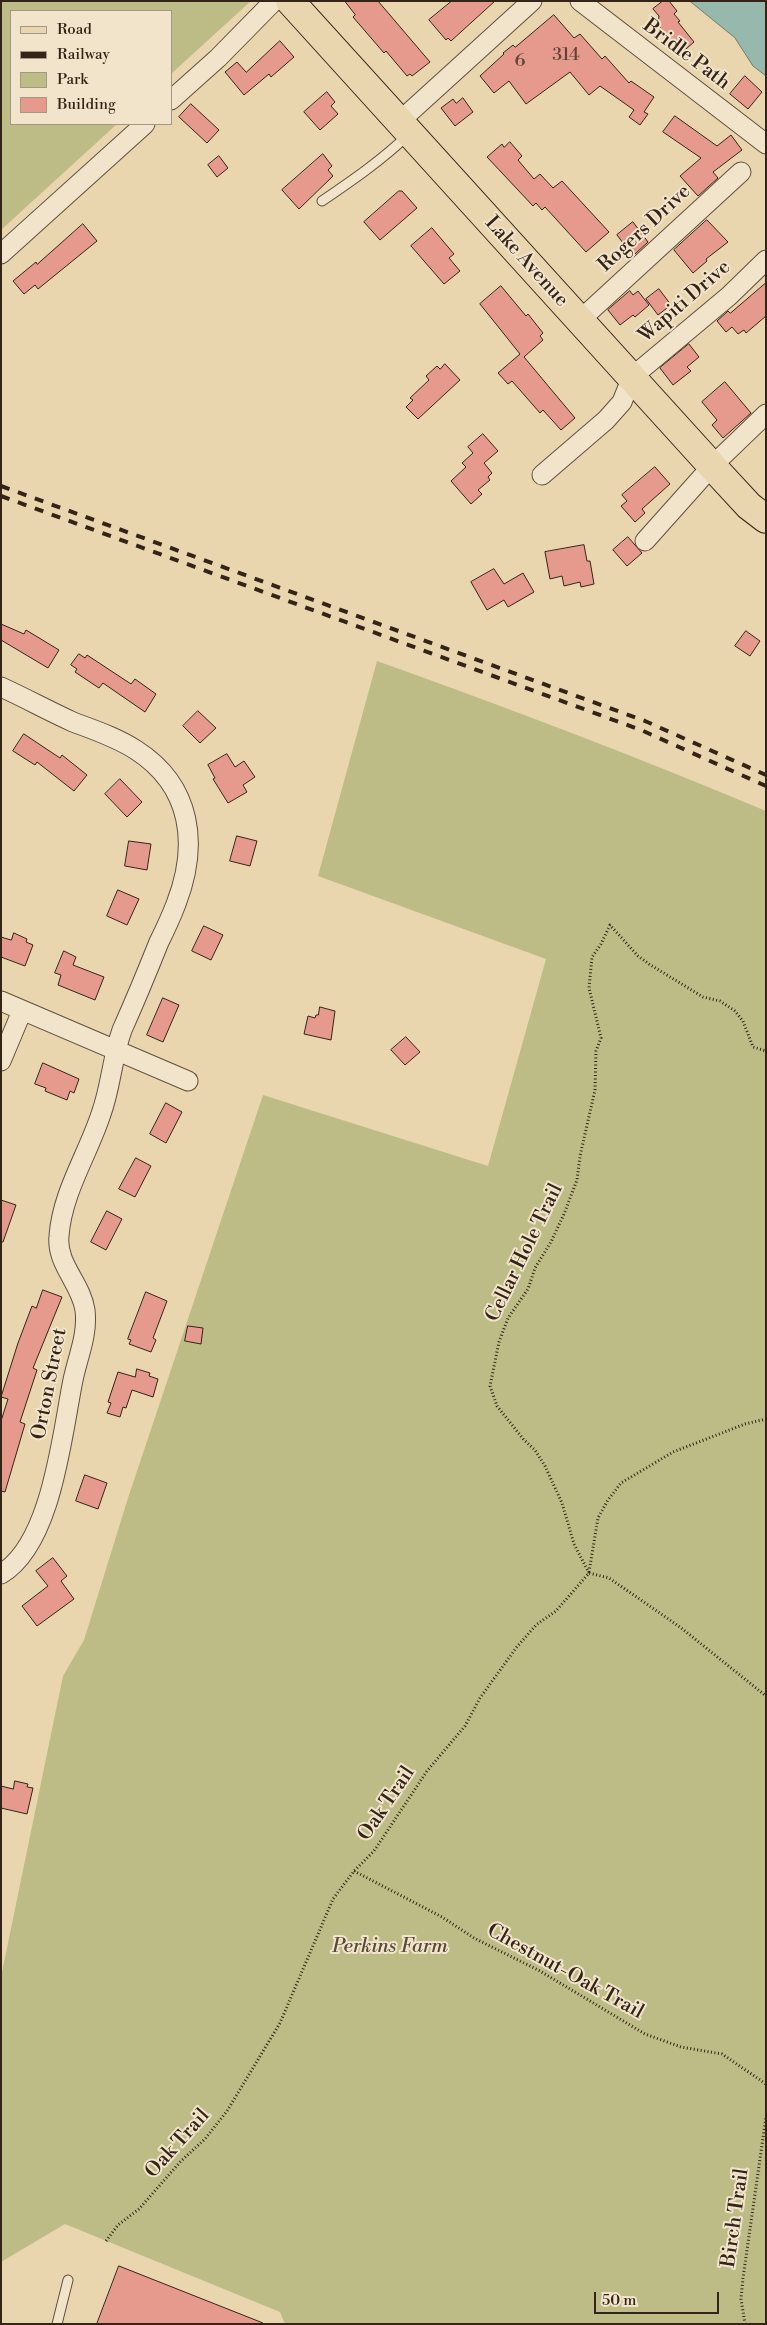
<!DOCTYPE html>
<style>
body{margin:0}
#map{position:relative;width:767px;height:2325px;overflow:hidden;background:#e9d6af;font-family:"Libre Bodoni",serif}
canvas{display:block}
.frame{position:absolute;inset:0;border:2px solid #342418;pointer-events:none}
.legend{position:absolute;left:10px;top:10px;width:162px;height:115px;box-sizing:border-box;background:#f1e4cb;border:1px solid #a59783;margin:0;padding:6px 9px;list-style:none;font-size:15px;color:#342418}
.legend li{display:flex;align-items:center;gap:10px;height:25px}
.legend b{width:25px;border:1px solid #a59783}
.scale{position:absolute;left:594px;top:2292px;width:125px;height:22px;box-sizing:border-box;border:2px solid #342418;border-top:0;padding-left:6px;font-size:15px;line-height:18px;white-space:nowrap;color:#342418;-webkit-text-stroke:4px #f1e4cb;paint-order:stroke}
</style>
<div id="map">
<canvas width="767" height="2325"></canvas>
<div class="frame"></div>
<ul class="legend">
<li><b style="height:6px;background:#e9d6af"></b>Road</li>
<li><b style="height:6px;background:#342418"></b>Railway</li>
<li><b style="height:14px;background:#bebc86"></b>Park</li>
<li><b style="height:14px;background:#e69a8e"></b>Building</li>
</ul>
<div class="scale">50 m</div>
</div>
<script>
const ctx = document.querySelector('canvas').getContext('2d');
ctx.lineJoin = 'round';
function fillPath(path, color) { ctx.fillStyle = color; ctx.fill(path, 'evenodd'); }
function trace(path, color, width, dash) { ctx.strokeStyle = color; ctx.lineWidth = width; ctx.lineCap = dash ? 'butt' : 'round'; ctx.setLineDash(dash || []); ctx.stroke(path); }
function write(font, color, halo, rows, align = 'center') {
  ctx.font = font + ' "Libre Bodoni",serif'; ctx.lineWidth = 4; ctx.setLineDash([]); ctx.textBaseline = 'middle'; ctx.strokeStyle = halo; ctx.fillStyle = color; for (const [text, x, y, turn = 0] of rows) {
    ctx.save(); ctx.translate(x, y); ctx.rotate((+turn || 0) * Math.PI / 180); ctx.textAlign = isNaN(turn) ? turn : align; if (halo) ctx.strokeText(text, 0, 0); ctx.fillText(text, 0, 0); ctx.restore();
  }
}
fillPath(new Path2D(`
 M1 1H251L171 74V11H11V124H117L1 230Z
 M377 661C509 708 638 757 766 811V2324H287L284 2322 280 2312 65 2224 1 2262V1977L63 1676 84 1640 128 1498 263 1095 488 1166 546 959 318 876Z`), '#bebc86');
const water = new Path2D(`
 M690 1H766V76L753 66 735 38Z`);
fillPath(water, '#97b9ad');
trace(water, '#6f7d71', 1);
const building = new Path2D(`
 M345 1H378L430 62 412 76 410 74 407 76 386 51 384 53 353 17 355 15Z
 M452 1H495L451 41 448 38 446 40 429 20Z
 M663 1H669L677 11 674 14 680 21 678 22 694 42 678 56 668 43 658 23 659 16 653 9Z
 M554 15 574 38 580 34 602 59 605 56 629 83 631 81 654 97 644 112 648 114 640 125 629 117 634 110 600 86 589 95 570 72 526 104 509 81 494 93 480 76 504 54 503 53 513 45 515 47Z
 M280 41 294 57 271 77 269 74 244 95 225 72 237 62 246 72Z
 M745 76 762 92 748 109 730 94Z
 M327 92 335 102 331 106 338 114 320 130 304 112Z
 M463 98 473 112 455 126 441 108 453 99 456 103Z
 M191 104 219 130 207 143 179 117Z
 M675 116 717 146 731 135 742 150 713 172 718 178 698 196 680 176 701 158 663 132Z
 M510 142 522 156 518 160 534 179 540 174 553 188 562 181 609 232 586 252 545 207 542 210 536 203 533 206 487 157 502 144 504 147Z
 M323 154 332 166 328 170 333 176 299 209 282 190Z
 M219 156 228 168 217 177 208 165Z
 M399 191H402L417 208 380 240 364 222Z
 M707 220 728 242 706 259 707 261 693 273 674 250Z
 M633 222 648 242 635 254 632 250 630 252 617 235Z
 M83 224 97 241 38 289 35 285 24 294 13 281 36 262 37 264Z
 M432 228 454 254 449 258 460 271 444 284 411 246Z
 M766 283V316L746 333 744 330 738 334 732 327 726 332 717 321 728 311 730 313Z
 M501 286 526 316 528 314 543 333 540 336 543 340 524 357 575 418 561 430 543 410 540 413 512 381 508 384 498 373 520 354 480 304Z
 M659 289 671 305 658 315 646 299Z
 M630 291 633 295 638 291 649 305 635 317 633 315 620 325 608 310Z
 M689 344 699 357 687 367 691 371 673 385 660 368Z
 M445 364 460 380 418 419 406 407 413 400 410 398 429 380 426 376 437 366 440 369Z
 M725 382 751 413 723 438 712 425 717 420 702 402Z
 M483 434 498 451 484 463 492 473 488 477 490 480 478 490 482 494 471 504 451 481 466 467 462 463 473 453 468 447Z
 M655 467 670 484 642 509 645 513 635 522 621 506 627 501 622 495Z
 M628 537 642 553 627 566 613 550Z
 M584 545 587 561H590L594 584 581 587 580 582 564 586 562 576 550 579 545 552Z
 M494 569 504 584 523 573 534 592 508 607 504 600 487 610 471 582Z
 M1 624 24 634 26 630 59 650 48 668 1 640Z
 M746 631 760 641 750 656 735 646Z
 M79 654 85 658 87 655 131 684 135 679 156 694 145 712 103 683 99 688 75 672 77 669 71 665Z
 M198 711 216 728 200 743 183 726Z
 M24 734 60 758 62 755 87 775 74 791 37 762 35 765 13 751Z
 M227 754 235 767 244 761 255 777 243 785 247 792 228 803 213 779 215 778 208 765Z
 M120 779 142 802 127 817 105 794Z
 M237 836 257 841 250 866 230 861Z
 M129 841 151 844 147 870 125 866Z
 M118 890 139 899 127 925 107 916Z
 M204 926 223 935 211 960 192 951Z
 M14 933 27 939 26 942 33 945 25 966 1 957V937L11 940Z
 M64 951 76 957 73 965 104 977 95 1000 58 985 61 975 55 973Z
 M163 998 179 1005 163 1042 147 1035Z
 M320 1007 335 1011 331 1040 304 1034 308 1016 315 1018 316 1015H318Z
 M406 1037 420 1052 405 1065 391 1050Z
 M43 1063 79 1079 74 1093 70 1091 67 1100 45 1091 46 1088 35 1084Z
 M166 1103 182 1112 166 1143 150 1134Z
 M136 1158 151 1166 135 1197 119 1189Z
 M1 1200 16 1205 3 1242H1Z
 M107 1211 122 1219 106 1250 91 1242Z
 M43 1290 62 1297 33 1368 37 1370 20 1422 25 1424 5 1492 1 1491V1421L8 1399 1 1397 18 1343 32 1306 36 1308Z
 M146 1292 167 1301 153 1338 156 1340 151 1352 129 1344 131 1340 128 1339Z
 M188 1326 203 1328 201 1344 185 1341Z
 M137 1369 150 1373 149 1376 158 1379 153 1397 132 1390 126 1408 123 1407 120 1417 107 1413 111 1403 108 1402 118 1372 135 1377Z
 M85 1475 107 1483 98 1509 76 1501Z
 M53 1558 67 1576 61 1581 74 1599 37 1626 22 1606 48 1586 36 1571Z
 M15 1781 28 1784 27 1787 33 1788 27 1814 1 1808V1786L13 1789Z
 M119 2266 263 2323V2324H97Z`);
fillPath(building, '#e69a8e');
trace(building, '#342418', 1);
const service = new Path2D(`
 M322 201C353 180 382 160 409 134
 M57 2324 68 2280`);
const minor = new Path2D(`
 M580 1 766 144
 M171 100 218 58 274 1
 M400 121 532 1
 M1 254 145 124
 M579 321 741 172
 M542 475 606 420 622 402 632 377 729 296 766 260
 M645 541 712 466 766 414
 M1 687C25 698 49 711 73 722 94 730 116 737 136 750 192 786 199 845 176 904 171 917 165 930 159 942 147 972 135 1001 122 1030 112 1058 111 1087 101 1114 88 1154 62 1193 59 1236 56 1264 81 1283 85 1310 88 1335 78 1356 73 1380 62 1434 52 1544 1 1574
 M1 1001 188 1081
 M1 1061 22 1011`);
const primary = new Path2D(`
 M290 1 712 466 749 506 766 519`);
trace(service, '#61503e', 11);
trace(minor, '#61503e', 21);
trace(primary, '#342418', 30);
trace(new Path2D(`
 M589 1572 598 1518 608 1500 621 1483 673 1452 745 1424 766 1419
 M589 1573 574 1544 562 1503 545 1466 535 1450 524 1440 497 1406 490 1386 499 1342 508 1318 528 1289 535 1268 551 1242 564 1214 577 1180 580 1156 595 1090 596 1051 601 1038 589 988 592 957 601 944 610 925 638 956 649 964 703 997 720 1001 735 1011 743 1021 753 1047 766 1051
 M354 1871 442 1917 474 1938 540 1971 645 2034 681 2047 722 2054 766 2084
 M106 2241 118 2225 139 2209 181 2161 205 2139 227 2111 280 2023 333 1899 354 1871 374 1851 427 1771 465 1726 480 1698 516 1648 536 1625 556 1611 589 1573 609 1578 680 1627 766 1696
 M745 2324 741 2299 743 2278 766 2117`), '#342418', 3, [1, 2.5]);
trace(service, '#f1e4cb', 9);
trace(minor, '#f1e4cb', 19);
trace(primary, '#e9d6af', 28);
trace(new Path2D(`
 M1 486 645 721 766 775
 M1 496 641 730 766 786`), '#342418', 4, [9, 9]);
write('18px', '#604236', null, [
 ["314",566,56],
 ["6",520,62]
]);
write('20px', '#342418', '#f1e4cb', [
 ["Bridle Path",686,55,37],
 ["Rogers Drive",645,229,-43],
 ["Lake Avenue",526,262,48],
 ["Wapiti Drive",685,302,-41],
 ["Cellar Hole Trail",525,1253,-64],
 ["Orton Street",50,1384,-79],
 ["Oak Trail",387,1804,-56],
 ["Chestnut-Oak Trail",565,1972,29],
 ["Oak Trail",178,2144,-48],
 ["Birch Trail",736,2218,-82]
]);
write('italic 20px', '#564a34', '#f1e4cb', [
 ["Perkins Farm",390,1947]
]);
</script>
